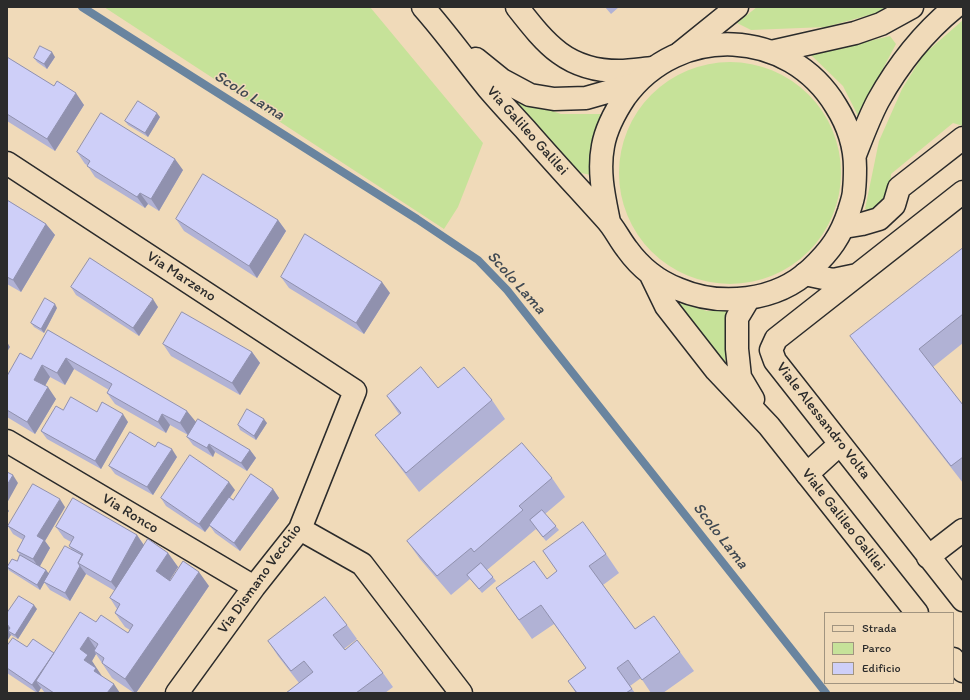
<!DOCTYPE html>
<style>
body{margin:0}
#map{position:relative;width:970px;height:700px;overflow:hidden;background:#f0dab9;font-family:Itim,sans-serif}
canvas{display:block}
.frame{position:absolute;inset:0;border:8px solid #2b2b2b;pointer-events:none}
.legend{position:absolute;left:824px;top:612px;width:130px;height:72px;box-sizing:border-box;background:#f0dab9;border:1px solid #a19480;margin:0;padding:5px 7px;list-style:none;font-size:12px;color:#2b2b2b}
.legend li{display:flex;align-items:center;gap:8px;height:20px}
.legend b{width:20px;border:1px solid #a19480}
</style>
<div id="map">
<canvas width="970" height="700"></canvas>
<div class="frame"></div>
<ul class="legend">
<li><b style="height:5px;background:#f0dab9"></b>Strada</li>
<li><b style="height:11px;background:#c6e299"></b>Parco</li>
<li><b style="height:11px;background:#cecff8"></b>Edificio</li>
</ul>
</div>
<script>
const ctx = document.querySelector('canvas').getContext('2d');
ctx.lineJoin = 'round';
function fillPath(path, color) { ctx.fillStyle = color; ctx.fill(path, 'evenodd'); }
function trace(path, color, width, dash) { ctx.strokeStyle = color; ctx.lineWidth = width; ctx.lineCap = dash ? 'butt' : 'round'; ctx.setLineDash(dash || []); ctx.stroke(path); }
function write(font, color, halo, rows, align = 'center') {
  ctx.font = font + ' Itim,sans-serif'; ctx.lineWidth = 3; ctx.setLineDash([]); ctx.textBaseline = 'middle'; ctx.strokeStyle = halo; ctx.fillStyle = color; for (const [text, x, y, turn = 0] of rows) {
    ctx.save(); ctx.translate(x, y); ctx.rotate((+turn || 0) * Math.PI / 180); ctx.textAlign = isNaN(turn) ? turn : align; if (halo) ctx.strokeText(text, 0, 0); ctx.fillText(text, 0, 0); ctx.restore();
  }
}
fillPath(new Path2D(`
 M104 7H370L483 143 458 207 444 229Z
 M757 7H894L891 9 826 27 751 30 737 23Z
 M963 20V126L953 123 891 174 890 190 872 211 865 209 879 141 902 89 923 55Z
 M890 36 896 44 858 116 843 86 811 55Z
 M619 173a111 111 0 1 1 222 0a111 111 0 1 1-222 0Z
 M520 100 561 114H604L592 140 591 175 581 173 515 105Z
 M676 302 707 311 729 310 725 350 726 368Z`), '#c6e299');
trace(new Path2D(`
 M82 7 417 219 478 260 507 290 826 693`), '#69849f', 8);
const street = new Path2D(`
 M517 7C546 44 567 71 619 71 630 71 642 69 653 68
 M680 53 737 7
 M7 163 355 391 300 529 254 587 177 693
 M963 192 776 339 771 350 775 361 963 600
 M844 227 862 224 879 219 894 205 899 188 963 138
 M805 274 833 280 857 275
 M7 441 254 587
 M807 474 840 444
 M300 529 362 564 461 693
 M928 557 963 530`);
const secondary = new Path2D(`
 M423 7C446 33 466 61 488 88 500 102 512 115 525 129 551 159 578 188 605 218 614 227 619 239 627 249 640 267 657 281 678 289 720 307 776 302 811 269 830 251 841 236 849 211 851 204 854 197 854 190 855 182 855 175 855 168 855 146 848 125 836 106 789 28 679 23 625 97 615 112 606 129 603 146 598 172 604 197 609 222
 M771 52 855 33 881 24 912 7
 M476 59 502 80 530 95 554 99 586 98 635 84
 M855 155C862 137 869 118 878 101 898 65 923 33 955 7
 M651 275 666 306 716 370 769 426 917 613
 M749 298 737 318V349L740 377 753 399
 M953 659 963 671`);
trace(street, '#2b2b2b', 25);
trace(secondary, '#2b2b2b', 25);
trace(street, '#f0dab9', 22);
trace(secondary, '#f0dab9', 22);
fillPath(new Path2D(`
 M605 7H619L611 14Z
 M7 57 84 105 55 151 7 121Z
 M55 57 47 69 37 62 34 58Z
 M160 117 148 137 128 125 125 121Z
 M77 152 183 170 159 211 148 204 145 208 95 177 87 165 85 164Z
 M7 200 46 224 55 235 21 292 7 284Z
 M176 219 278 220 286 231 257 278 184 231Z
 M963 248V343L933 367 963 405V483L863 354 850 336Z
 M281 277 390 293 364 334 289 288Z
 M71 287 158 307 139 336 76 295Z
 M57 308 44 333 34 327 31 323Z
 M48 330 196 422 250 450 256 458 247 471 215 452 213 457 193 445 187 437 188 435 170 425 166 433 115 404 107 393 109 390 74 369 65 385 50 377 45 386 56 399 35 434 7 417V376L31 359Z
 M163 344 252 352 260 363 240 395 171 356Z
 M387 396 492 400 505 419 419 492 389 453 375 435 399 414Z
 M63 410 97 412 128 422 101 469 47 439 41 431Z
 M267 423 256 440 240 430 238 425Z
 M155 447 177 457 153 495 115 474 109 466Z
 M552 478 565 497 545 514 559 530 546 541 535 528 536 529 487 570 496 581 482 593 470 579 451 595 420 559 407 541Z
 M273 489 279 498 240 551 215 533 210 526 205 532 166 506 161 498 235 490 230 498 233 500Z
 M65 507 45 541 50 548 39 566 46 570 49 574 40 590 10 571 7 568 17 561 20 555 17 551 23 540 13 534 8 526Z
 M56 527 137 535 144 545 168 553 178 567 170 580 209 586 136 693H134L112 678 96 654 92 661 101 676 120 693H45L41 688 38 693H37L7 673V646L27 647 54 653 96 622 128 633 130 630 125 627 115 613 117 609 110 598 115 591 86 574 70 601 50 590 44 582 72 550 69 546 71 542 64 538Z
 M543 551 606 554 619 573 603 585 635 629 680 652 694 671 663 693H651L641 678 630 686 635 693H576L568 681 586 668 554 624 532 639 496 588 547 579 557 571Z
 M37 609 18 639 11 635 7 641V613Z
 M347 625 357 639 344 649 383 673 393 687 385 693H286L299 683 278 656 268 641Z`), '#b1b2d5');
fillPath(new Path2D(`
 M52 52 55 57 47 69 44 64Z
 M76 93 84 105 55 151 47 139Z
 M157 113 160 117 148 137 145 133Z
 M175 159 183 170 159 211 151 199Z
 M140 193 148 204 145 208 137 197Z
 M278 220 286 231 257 278 249 266Z
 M46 224 55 235 21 292 13 280Z
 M382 282 390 293 364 334 356 323Z
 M153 299 158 307 139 336 133 328Z
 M55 304 57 308 44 333 41 329Z
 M7 342 10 347 7 352Z
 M252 352 260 363 240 395 232 383Z
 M66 358 74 369 65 385 57 373Z
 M42 365 50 377 42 391 34 380Z
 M48 387 56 399 35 434 27 422Z
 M187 411 196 422 188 435 180 423Z
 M123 414 128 422 101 469 95 461Z
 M162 414 170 425 166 433 158 422Z
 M264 419 267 423 256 440 254 436Z
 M209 444 215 452 213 457 207 448Z
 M172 449 177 457 153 495 147 487Z
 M250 450 256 458 247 471 241 463Z
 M13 475 18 483 7 503V485Z
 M229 482 235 490 205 532 199 524Z
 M273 489 279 498 240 551 234 543Z
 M60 499 65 507 45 541 50 548 39 568 33 559 37 536Z
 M7 508 9 511 7 514Z
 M137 535 145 547 120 593 111 582Z
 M168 553 178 567 166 586 156 571Z
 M80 566 86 574 70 601 65 593Z
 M46 570 49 574 40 590 37 585Z
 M199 572 209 586 136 693H135L125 679Z
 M34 605 37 609 18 639 15 635Z
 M7 624 13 632 8 631 11 635 7 641Z
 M88 637 98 652 94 651 96 654 92 661 106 682 95 673 84 660 80 649Z
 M54 653 36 681 41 688 38 693 32 685Z
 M114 684 120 693H107Z`), '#9091ae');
const building = new Path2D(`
 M40 46 52 52 44 64 34 58Z
 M7 57 54 86 57 81 76 93 47 139 7 114Z
 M138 101 157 113 145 133 125 121Z
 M101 113 175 159 151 199 140 193 137 197 87 166 90 161 77 152Z
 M203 174 278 220 249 266 176 219Z
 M7 200 46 224 13 280 7 277Z
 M305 234 382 282 356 323 281 277Z
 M963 248V314L919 349 963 405V457L951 466 850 336Z
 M90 258 153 299 133 328 71 287Z
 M45 298 55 304 41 329 31 323Z
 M182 312 252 352 232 383 163 344Z
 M48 330 187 411 180 423 162 414 158 422 107 393 112 384 66 358 57 373 42 365 34 380 48 387 27 422 7 410V376L20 353 31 359Z
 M421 367 438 388 464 367 492 400 406 473 375 435 401 413 387 396Z
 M71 397 97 412 102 402 123 414 95 461 41 431 56 406 63 410Z
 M247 409 264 419 254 436 238 425Z
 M198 419 250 450 241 463 209 444 207 448 187 437Z
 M130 432 155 447 158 442 172 449 147 487 109 466Z
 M522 443 552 478 519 506 523 510 474 552 471 548 437 576 407 541Z
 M190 455 229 482 199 524 161 498Z
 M7 472 13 475 7 485Z
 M251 474 273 489 234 543 209 525 229 497 233 500Z
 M33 484 60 499 37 536 44 540 33 559 17 551 25 536 8 526Z
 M73 498 137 535 111 582 78 563 83 554 69 546 74 537 56 527Z
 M542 510 556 526 543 537 530 520Z
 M583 522 606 554 589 566 635 629 654 616 680 652 642 680 628 660 617 668 632 689 626 693H577L568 681 586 668 541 605 519 620 496 588 534 561 547 579 557 571 543 551Z
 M148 539 168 553 156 571 170 581 183 561 199 572 125 679 102 663 104 658 94 651 98 644 88 637 80 649 88 655 84 660 96 668 94 671 114 684 107 693H54L36 681 80 612 96 622 101 615 128 633 133 625 115 613 120 604 110 598Z
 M65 546 82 555 78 563 80 566 65 593 44 582Z
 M20 555 46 570 37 585 7 567 12 559 17 561Z
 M481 563 493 577 479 589 467 575Z
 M19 596 34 605 15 635 8 631 10 628 7 624V613Z
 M325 597 347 625 333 635 345 650 357 640 383 673 356 693H286L313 672 304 661 291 671 268 641Z
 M13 638 27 647 33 639 54 653 32 685 7 668V646Z`);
fillPath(building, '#cecff8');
trace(building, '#9091ae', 1);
write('15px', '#2b2b2b', '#f0dab9', [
 ["Via Galileo Galilei",527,131,48],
 ["Via Marzeno",181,277,33],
 ["Viale Alessandro Volta",823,421,52],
 ["Via Ronco",130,514,31],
 ["Viale Galileo Galilei",843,520,52],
 ["Via Dismano Vecchio",260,579,-54]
]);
write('italic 16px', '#404952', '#f0dab9', [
 ["Scolo Lama",249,96,32],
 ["Scolo Lama",516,283,48],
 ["Scolo Lama",720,536,52]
]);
</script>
